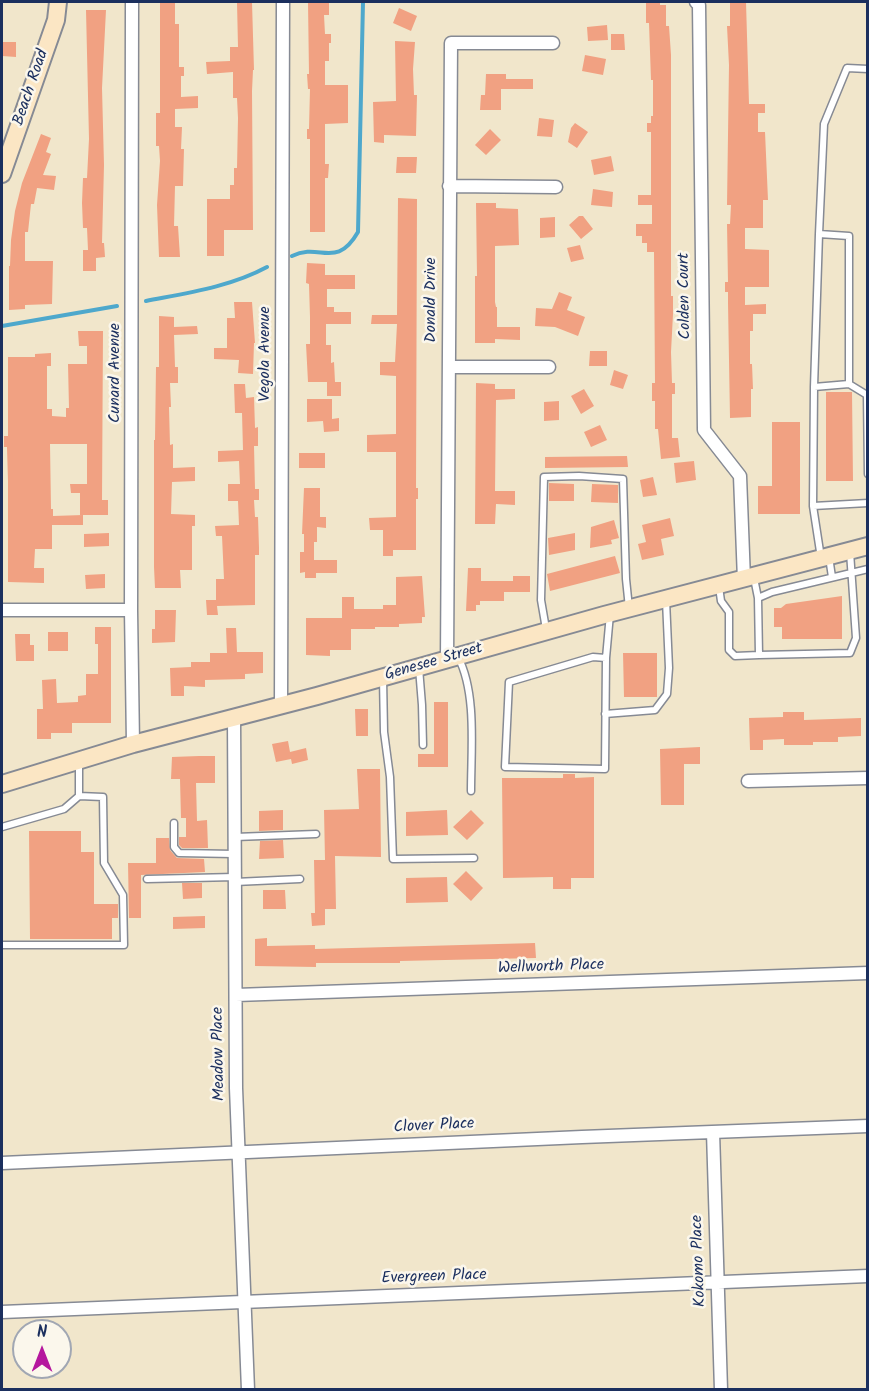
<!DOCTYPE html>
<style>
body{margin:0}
#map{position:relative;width:869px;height:1391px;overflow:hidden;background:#f1e6cb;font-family:Kalam,sans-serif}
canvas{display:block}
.frame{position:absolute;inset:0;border:3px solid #1b2f5e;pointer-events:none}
.north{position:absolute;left:12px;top:1319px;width:60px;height:60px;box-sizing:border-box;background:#fbf7ec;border:2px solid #a1a7b3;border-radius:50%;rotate:0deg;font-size:16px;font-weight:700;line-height:24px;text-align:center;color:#1b2f5e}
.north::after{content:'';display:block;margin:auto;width:21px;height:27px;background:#b5179e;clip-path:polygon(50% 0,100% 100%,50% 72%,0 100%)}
</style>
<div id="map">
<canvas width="869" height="1391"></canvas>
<div class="frame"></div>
<div class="north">N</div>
</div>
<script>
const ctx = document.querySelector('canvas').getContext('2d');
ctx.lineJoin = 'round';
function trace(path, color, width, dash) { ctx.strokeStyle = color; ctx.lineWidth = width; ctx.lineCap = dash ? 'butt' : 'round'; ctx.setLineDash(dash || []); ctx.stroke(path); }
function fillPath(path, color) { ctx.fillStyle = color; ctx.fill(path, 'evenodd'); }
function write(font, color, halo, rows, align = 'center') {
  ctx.font = font + ' Kalam,sans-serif'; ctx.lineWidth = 5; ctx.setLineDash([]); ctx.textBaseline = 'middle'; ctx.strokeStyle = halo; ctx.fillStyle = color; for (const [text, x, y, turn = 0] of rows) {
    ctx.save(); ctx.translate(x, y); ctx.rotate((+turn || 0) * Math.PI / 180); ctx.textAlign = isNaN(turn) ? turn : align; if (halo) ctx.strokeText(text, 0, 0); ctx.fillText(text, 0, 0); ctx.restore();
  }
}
trace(new Path2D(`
 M292 256C320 242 336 270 358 232L363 2
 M146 301C187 293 230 287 267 267
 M2 326 117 306`), '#4ea8cc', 4);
fillPath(new Path2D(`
 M160 2H175V24H179V67H184V76H181V97L198 96V108L175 109V127H182L181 149H184L183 186H175L174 226H178L180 257H159L157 205 160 161 159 146H156V113H160Z
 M237 2H252L254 70H253L252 91 253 230H224V256H207V199H230V185H234V168H237L238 118 237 98H233V72L207 74 206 62 230 61V47H238Z
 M308 2H329V15H324L325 34H331V43H329V61H325V85H348V123L325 124V164H329L328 178H325V232H310V139H307V129H309L310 89H308L307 74H309Z
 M646 2H660V5H666V26H669L671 55V296H673V314L671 352 672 383H675V394H672V438H678L680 457 661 459 658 429H655V401H652V383H655L654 252H647V243H642V236H636V224H652V205H638V195H651V132H647V123H651V116H653V80H651L649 23H646Z
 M730 2H746L749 104H765V113H758V132H765L768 200H763V228H745V249L769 250V287H745V305L766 304V314H753V331H750V364H752L753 389H751V417L730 418 728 303V292H725V282H728L727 224H730L731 205H727L729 65 727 26H730Z
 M399 8 417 16 411 31 393 23Z
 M86 10H106L102 88 104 165 102 243H104L105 257 96 258V271H83V250H88L87 228H83L82 203 83 178H87L89 139Z
 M607 25 608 40 588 41 587 27Z
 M611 34H624L625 50H611Z
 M395 41 415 42 413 69 414 95H417L416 136 384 135V143L374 142 373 102 396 101Z
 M2 42H16V57L2 56Z
 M585 55 606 59 603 75 582 71Z
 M486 74H506V79H533V89H501V110H480L481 95H485Z
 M539 118 554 120 552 137 537 136Z
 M575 123 588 132 577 148 568 142 571 128Z
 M490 129 501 140 486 155 475 145Z
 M41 134 51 138 46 152 51 154 43 175 56 176 54 190 37 188 34 204H31L28 232H25V261H53L52 304 25 305V309L9 310V266H10L11 240 15 211 22 183Z
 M611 156 614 171 594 175 591 160Z
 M397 157H417L416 173H396Z
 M593 189 613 192 612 207 591 205Z
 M398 198 417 199 416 488H418V499H416V550H393V556H383V530H370L369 518 396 517V452H367V435L396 434V376L380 375V362H395L397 324H371L372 315H397Z
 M476 203H496V208L518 209 519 245 495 246V302L496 307H497V327H520V340L495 339V343H475V276H477Z
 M579 216H583L593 229 581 239 569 225Z
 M555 217V237L540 238V218Z
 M580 245 584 259 571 262 567 248Z
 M307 263 325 264V275H355V289H327V307H334V312H351V324H326V345H331V363L334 362 335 382H308L306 344H310V317L309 284 306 283Z
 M559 292 572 297 567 310 585 317 578 336 555 327 535 326 536 308 552 309Z
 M234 302H252L255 343H254L253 374 238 373 239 360 214 359V348H227V318H235Z
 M159 316 174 317V327L197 326 198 334 174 335 175 367H178V383H170L171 407H169L170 445 173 444V468L195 467V481L172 482 171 514 195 515V526H192V570H180L181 588H155L154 567V440H155L156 367H159Z
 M78 331H103L102 500H108V515H80V493H71L70 484H87V444H50L51 509H53V516L83 515V525H52V549H35L34 568H44V583L8 582V481L7 447H4V436H8V357H35V354L51 353V366H47V409H52V416L66 417V408H69L68 364H87V346H79Z
 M590 351H607V366H589Z
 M614 370 628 375 623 389 610 385Z
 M327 382H341V396H327Z
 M476 383 495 384V389H515V399L496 400 495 491H515V505L496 504 495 524H475Z
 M234 384H245L246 398 254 397 255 428 258 427V446H254L255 489H259V500H254L255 517H258L259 548V555H255V605L217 606 218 615H207L206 600H216V579H224L222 536H216L215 526 239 525 238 501H228V484H240L239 461 218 462V451L243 450 242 413H235Z
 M584 389 594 406 581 414 571 396Z
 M826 392H852L853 481H826Z
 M307 399H332V419L339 418V431L324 432 323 421 307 422Z
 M559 401V420L544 421V402Z
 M772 422H800V514H758V486H772Z
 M600 425 607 440 591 447 584 432Z
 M299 453H325V468H299Z
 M627 456 628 467 545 468V457Z
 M694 461 696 480 676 483 674 463Z
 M653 477 657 495 643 497 640 480Z
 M549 483 574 484V501H549Z
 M592 484 618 485V503L591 502Z
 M304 488H320V517H326V528L317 527V542H314V560H337V573H316V578H305V572L300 573V552H304V534H302Z
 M670 518 674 536 661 539 664 555 642 560 638 544 646 542 642 525Z
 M614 520 619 538 611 540 612 544 590 548 591 527Z
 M109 533V546L84 547V534Z
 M575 533V550L549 555 548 538Z
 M615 556 620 573 550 591 547 574Z
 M468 568H481V581H513V576H530V592H504V601H480V605H476V611H466Z
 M105 574V588L86 589 85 575Z
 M422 576 425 617H422V623L399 624V627H375V629H351V650H330V656L306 655V618H342V597H354V609H383V605H396V577Z
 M842 596V639H782V627H774V608H781L786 604Z
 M155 610H176L175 642 152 643V629H155Z
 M95 627H111V723H72V733H51V739H37V709H43L42 680 56 679 57 703 78 702V696L86 695V674H98V644H95Z
 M226 628H236L237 652H263V673L245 674V679L205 680V687L184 686V696H171L170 668 191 667V662H210V653H227Z
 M48 632H68V651H48Z
 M15 634H30V645H34V661H16Z
 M623 653H657V697H624Z
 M434 702H448V767H418V754H434Z
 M355 709H368V736H356Z
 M783 712H804V720L861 718V736L838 737V742H813V745H784V739L763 740V750H750L749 718 783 717Z
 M288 741 290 752 306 748 308 760 292 764 291 759 276 762 272 744Z
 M700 747V764H684V805H661L660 749Z
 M199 756H215V783H196L197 821 207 820 208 848H182L179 845V837H186V818H181L180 779H171L172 757Z
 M357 769H380L381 857 335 856 336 909H325V925L312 926 311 913H315L314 860H325L324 810 359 809Z
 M563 774H575V778L594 777V878H571V889H553V877L503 878 502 778H563Z
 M283 810V830L259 831V811Z
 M447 810 448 835 406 836V812Z
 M471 810 484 823 467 840 453 827Z
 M29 831H81V852H94V904H118V918H112V939H30Z
 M156 838H169L170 850 177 858 204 859 205 872 141 875V918H129L128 863H156Z
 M283 840 284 858 259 859 260 841Z
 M466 871 483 888 471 901 453 884Z
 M447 877 448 902 406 903V878Z
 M182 883H202V898L183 899Z
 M263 890H285L286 909H263Z
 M205 916V928L173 929V917Z
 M267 938V946L315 945V949L535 943 536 958 400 961V963H316V967L255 966V939Z`), '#f1a182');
const lane = new Path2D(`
 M819 234 824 124 847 68 868 69
 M849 384 867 395 868 474
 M813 506 814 387 849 384V236L819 234 814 387
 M829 557 832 577
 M821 558 813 506 868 503
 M719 587 721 601 729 612V650L735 656 759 655 758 598 754 578
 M758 598 772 592 868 569
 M546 629 541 600 544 477 579 476 623 479 626 579 629 608
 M759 655 850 653 856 638 850 552
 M458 657C477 693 471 750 471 791
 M606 658 593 657 509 682 505 767 605 769 606 658 610 614
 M419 668 422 705 423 745
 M383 678 384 732 390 777 393 859 474 858
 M605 714 655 710 667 694 669 668 666 600
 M174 823V847L179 853 234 854
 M2 827 64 809 79 796V761
 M235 837 316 834
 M147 879 235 877
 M235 882 300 879
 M2 945H124L123 895 104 863 103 797 79 796`);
const street = new Path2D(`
 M132 2 131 610 133 744
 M696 2 699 5 704 430 740 476 744 580
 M449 186 556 187
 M449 367H549
 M2 610H131
 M447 659 451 43H553
 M281 706 283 2
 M234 718 236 1088 248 1390
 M748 781 868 778
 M236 995 868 973
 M713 1132 721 1390
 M2 1163 582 1137 868 1126
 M2 1312 868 1276`);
const secondary = new Path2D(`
 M2 174 56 20 58 2
 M2 784 133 744 317 696 604 615 868 546`);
trace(lane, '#868a94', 9);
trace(street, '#868a94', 15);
trace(secondary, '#868a94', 20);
trace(lane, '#fff', 6);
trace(street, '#fff', 12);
trace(secondary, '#fbe6c4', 16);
write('16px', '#1b2f5e', '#fbf7ec', [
 ["Beach Road",32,88,-71],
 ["Colden Court",686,296,-91],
 ["Donald Drive",432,300,-90],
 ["Vegola Avenue",266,354,-90],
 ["Cunard Avenue",116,373,-90],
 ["Genesee Street",434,663,-16],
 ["Wellworth Place",551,968,-2],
 ["Meadow Place",220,1054,-91],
 ["Clover Place",434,1127,-3],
 ["Kokomo Place",700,1261,-92],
 ["Evergreen Place",434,1278,-2]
]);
</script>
